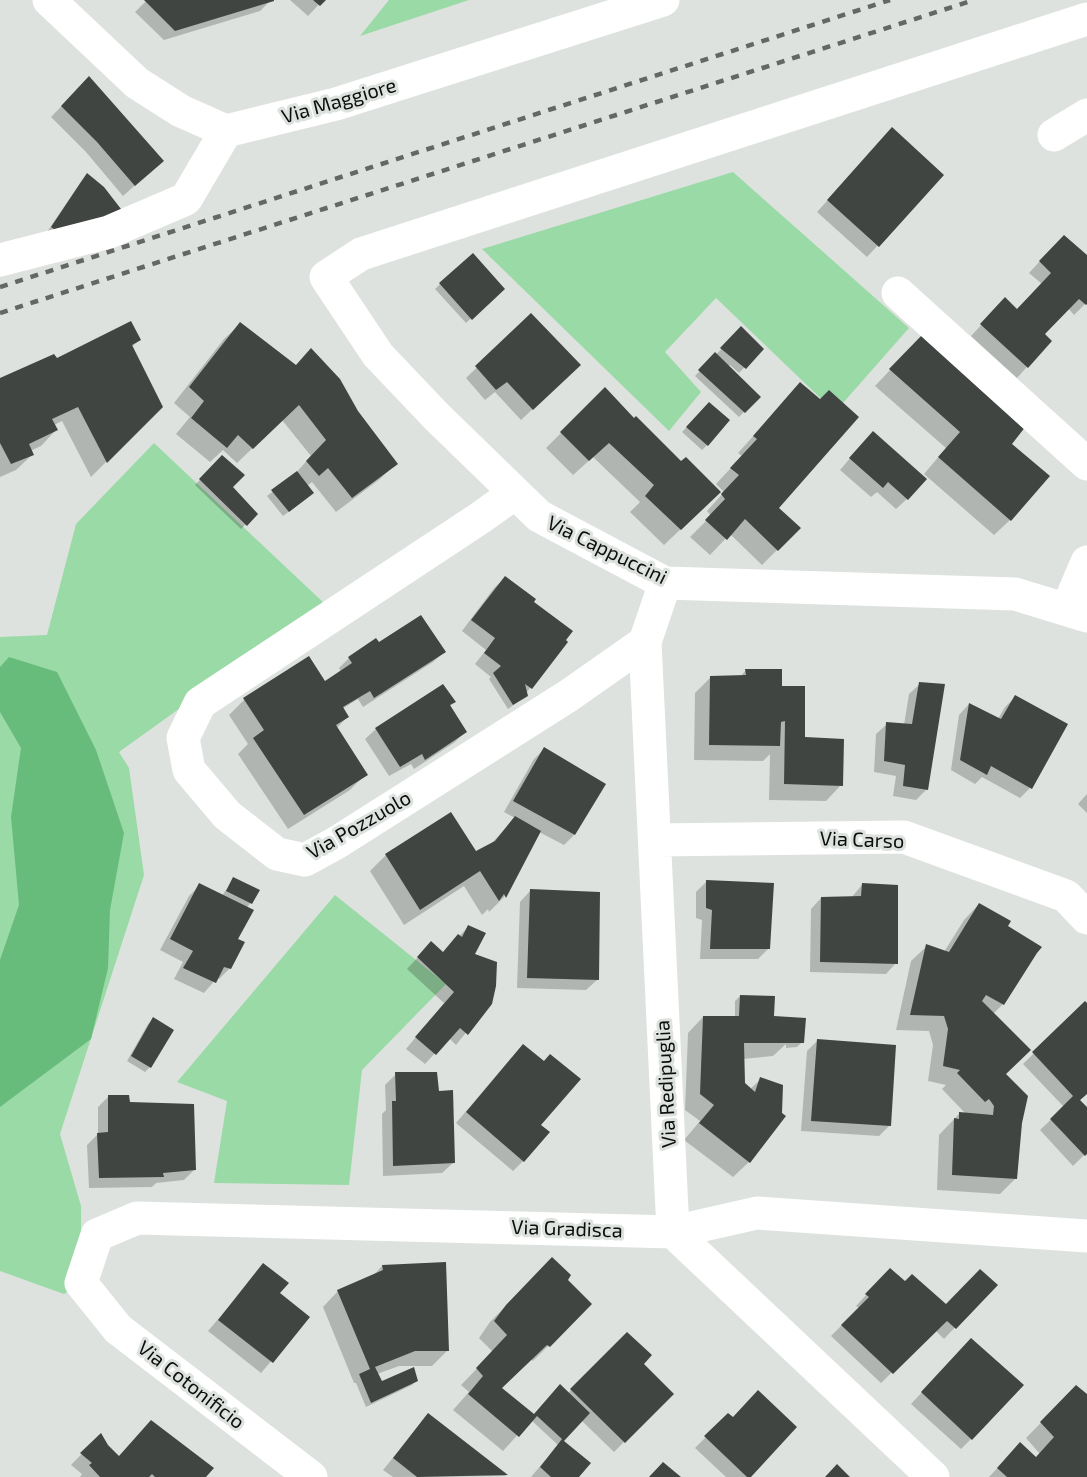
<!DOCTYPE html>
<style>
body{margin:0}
canvas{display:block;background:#dde2de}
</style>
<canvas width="1087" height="1477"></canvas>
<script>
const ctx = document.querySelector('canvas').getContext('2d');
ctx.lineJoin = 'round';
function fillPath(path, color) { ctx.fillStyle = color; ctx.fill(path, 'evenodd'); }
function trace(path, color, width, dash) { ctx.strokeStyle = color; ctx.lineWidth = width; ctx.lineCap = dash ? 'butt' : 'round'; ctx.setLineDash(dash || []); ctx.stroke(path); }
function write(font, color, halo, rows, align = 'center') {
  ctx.font = font + ' "Exo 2",sans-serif'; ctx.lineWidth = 6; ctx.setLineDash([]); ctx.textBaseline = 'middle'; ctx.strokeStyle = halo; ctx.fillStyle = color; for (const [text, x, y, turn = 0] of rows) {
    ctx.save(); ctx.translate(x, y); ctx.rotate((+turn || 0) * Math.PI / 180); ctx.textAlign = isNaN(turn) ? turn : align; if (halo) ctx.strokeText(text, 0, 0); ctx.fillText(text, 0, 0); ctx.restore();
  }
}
fillPath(new Path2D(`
 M389 0H469L360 36Z
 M733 172 909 328 835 412 716 298 665 352 701 392 669 431 482 249Z
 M154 443 325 604 119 752 129 768 144 875 60 1134 81 1206V1283L64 1294 0 1271V637L47 635 76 524Z
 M335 895 446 984 362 1070 349 1185 214 1183 227 1101 177 1082Z`), '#9adaa6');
fillPath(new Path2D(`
 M9 657 57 672 96 750 124 833 110 910 108 968 91 1039 0 1107V960L19 905 11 817 21 748 0 712V667Z`), '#67bc7b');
fillPath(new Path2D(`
 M147 0H271L260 11 164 40 135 12Z
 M290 0H323L308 16Z
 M89 78 151 171 123 196 86 152 51 117Z
 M882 140 942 176 867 257 817 212Z
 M87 175 119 209 47 232 82 180Z
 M1053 247 1087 257V302L1074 315 1068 308 1043 334 1050 341 1017 378 971 336 995 310H1016L1042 284 1029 273Z
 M440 284 498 294 466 323 435 289Z
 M531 315 568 376 521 420 495 392 485 400 466 378Z
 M240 324 396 463 380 479 336 512 312 482 307 486V498L283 516 267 496 295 474 311 456 282 420 237 463 223 450 210 462 176 434 190 417 174 403 224 339Z
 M741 329 762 349 739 373 730 365 728 367 759 397 739 417 695 376Z
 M139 340 131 348 161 407 91 477 62 421 54 425 56 430 41 446 30 451 32 455 16 470 0 477V380L56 360Z
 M907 352 1010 444V520L994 535 924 474 946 448 875 386Z
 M800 384 777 508 799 528 762 565 730 534 710 555 690 537 711 516 707 511 724 492 716 484 742 456 738 453Z
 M605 389 703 508 664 545 630 512 640 502 593 457 573 475 546 448Z
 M709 404 707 445 702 450 682 432Z
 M863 443 907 499 896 509 877 492 871 497 840 470Z
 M222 457 230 487 256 514 241 529 195 485Z
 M505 578 532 602 566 642 526 693 527 695 508 709 489 679 491 677 475 664 486 650 462 631 494 588Z
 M379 644 444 652 433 662 363 707 358 699 342 709 347 717 337 728 366 774 350 790 288 829 238 754 248 744 229 715 244 700 325 683 341 672 339 668 349 658Z
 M746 670 781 688 804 738 841 785 826 801 769 800 770 754 763 761 694 760 695 693 711 677H740Z
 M920 684 927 789 916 800 893 796 896 776 874 772 876 734 887 724 904 725 909 694Z
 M1015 697 1030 788 1020 798 982 777 975 784 951 770 959 715 969 704 998 719 1005 707Z
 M454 702 449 707 465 732 455 742 414 769 411 764 389 776 365 739 376 729Z
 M544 749 574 835 564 845 539 832 504 897 489 912 488 909 482 915 464 886 404 925 370 871 386 855 476 853 490 845 515 818 504 812 534 759Z
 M1087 794V813L1078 804Z
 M233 879 258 890 247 908 230 968 219 979 217 978 204 993 174 979 183 962 160 950 189 896 200 885 222 896Z
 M706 882 769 948 758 959H700L702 920 696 918V892Z
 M862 885 896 963 886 974 810 972 811 909 821 898H851Z
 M530 891 597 980 586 990 517 988 520 902Z
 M979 904 1035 952 1003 1004 993 1014 1004 1074 1021 1123 1016 1178 1000 1194 937 1190 939 1135 959 1114H966L942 1089 946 1085 928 1081 933 1045 929 1031 896 1030 911 961 927 946 944 952 964 920Z
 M468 927 473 955 490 1003 456 1045 449 1038 425 1064 406 1049 444 1003 407 969 421 954H442Z
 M740 996 772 1015 802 1042 797 1047 786 1048V1044L773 1056 743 1059V1083L750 1089 761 1079 784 1116 749 1162 733 1177 684 1140 700 1121 685 1110 688 1033 703 1017H735V1001Z
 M1085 1003 1087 1006V1094L1079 1101 1087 1109V1152L1073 1166 1040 1130 1064 1107 1023 1064Z
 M153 1019 150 1067 145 1072 127 1061 148 1024Z
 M818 1040 890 1125 879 1136 801 1131 807 1051Z
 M512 1057 543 1063 539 1125 523 1161 513 1171 456 1123Z
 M396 1074 437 1092 453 1163 442 1173 383 1176 382 1114 386 1110 385 1085Z
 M109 1096 129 1103 195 1169 184 1180 156 1183 152 1187 89 1188 87 1145 98 1134V1107Z
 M552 1259 566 1280 590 1304 533 1361 530 1359 500 1389 534 1416 567 1394 628 1335 642 1364 672 1394 614 1452 581 1420 562 1441 577 1477H531L558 1445 531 1420 503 1451 453 1410 469 1392 461 1385 493 1352 479 1338 490 1322Z
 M264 1265 278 1293 308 1318 261 1373 208 1331Z
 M382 1266 448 1350 432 1366H399L377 1374 381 1383 417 1380 412 1385 366 1407 356 1383H354L323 1307 338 1291 372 1277Z
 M880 1280 905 1283 946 1306 995 1285 944 1339 935 1330 881 1383 831 1336 859 1308 856 1306Z
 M961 1350 971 1439 961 1449 911 1404Z
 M1076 1387 1087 1396V1477H989L1005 1460 1036 1458 1040 1454 1026 1438Z
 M428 1415 506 1476 393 1477 383 1470Z
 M728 1415 749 1477H726L695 1448Z
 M100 1435 107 1446 119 1458 204 1477H80L82 1474 71 1465Z`), '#0003');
fillPath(new Path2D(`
 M144 0H274V1L175 31Z
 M313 0H326L320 6Z
 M89 76 164 161 135 186 97 142 61 106Z
 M892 127 944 175 879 247 827 200Z
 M87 173 104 187 121 209 95 228 65 237 51 227Z
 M1064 235 1087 255V304L1086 305 1079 299 1045 334 1052 341 1028 368 980 324 1005 297 1017 309 1051 273 1039 261Z
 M473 253 505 289 472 320 439 283Z
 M531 313 581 365 533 410 507 382 496 390 475 366Z
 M131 321 141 340 132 345 163 407 107 463 78 407 52 419 58 430 29 444 34 455 11 464 0 443V378L54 354 57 358Z
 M240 322 296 365 311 348 340 379 358 411 398 464 352 498 328 468 319 476 306 461 326 440 299 405 253 449 238 435 227 448 191 418 204 401 189 387Z
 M741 326 764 349 746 369 720 348Z
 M922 335 1026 426 1012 444 1050 476 1011 521 938 457 960 432 889 369Z
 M715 352 761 397 745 413 698 370Z
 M800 382 820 399 829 390 859 417 779 508 801 528 778 551 745 519 727 540 705 520 725 499 721 494 739 475 730 468 757 439 753 436Z
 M605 387 634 418 636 416 681 461 686 457 721 492 681 530 645 496 654 485 609 443 589 461 560 432Z
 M709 402 730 420 708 446 686 427Z
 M873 431 927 479 908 500 888 482 883 488 849 458Z
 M222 455 245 475 233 487 258 514 247 526 199 479Z
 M297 471 314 493 289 512 271 490Z
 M505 576 536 599 534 602 573 631 566 640 568 642 532 689 525 684 528 696 513 705 493 673 501 666 484 653 495 638 471 620Z
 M421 615 446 652 374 698 370 691 343 707 349 717 336 725 368 775 304 815 253 738 264 730 243 698 309 656 325 681 352 663 348 657 376 638 379 642Z
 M745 669H782V686H805V737L844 739 843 786 784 784 785 721 781 722 780 746 709 745 710 676 746 675Z
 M919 682 945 684 928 790 903 786 905 765 884 761 886 722 912 724Z
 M443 684 456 702 450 705 467 732 425 760 422 754 400 767 375 728Z
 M1015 695 1068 724 1032 789 991 766 987 775 960 760 969 703 1001 719Z
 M544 747 606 784 575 835 513 801Z
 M451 812 476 851 495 841 515 816 541 831 506 898 504 894 499 901 480 871 420 910 385 854Z
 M233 877 260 890 252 904 226 891Z
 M706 880 774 883 770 949H710L712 910 706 908Z
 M199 883 254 910 238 939 245 942 231 969 224 967 216 983 183 968 193 951 170 939Z
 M862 883 898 885V964L820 962 821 897 861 896Z
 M530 889 600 892 599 980 527 978Z
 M979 903 1011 921 1008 926 1042 947 1037 953 1004 1005 986 995 982 1001 1031 1050 1006 1074 1028 1096 1022 1123 1017 1179 952 1175 954 1118 959 1119V1112L993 1115 994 1106 989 1099 985 1102 957 1073 960 1070 943 1066 948 1029 944 1016 910 1015 926 944 949 952Z
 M468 925 486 933 475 954 497 962 496 986 492 1004 468 1035 460 1028 436 1055 415 1037 454 992 417 957 431 941 443 952 458 934 462 937Z
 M740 995 775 996 774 1016 806 1018 804 1043H744L745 1083 755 1092 760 1077 783 1085 782 1113 786 1116 750 1163 699 1123 714 1105 700 1094 703 1016H739Z
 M1085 1001 1087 1003V1094L1080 1100 1087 1107V1154L1085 1156 1050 1119 1073 1096 1032 1052Z
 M153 1017 174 1030 151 1068 131 1056Z
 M817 1039 896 1045 891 1126 811 1121Z
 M523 1044 544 1061 550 1054 581 1079 541 1125 550 1132 524 1162 466 1112Z
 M395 1072H437L439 1091 453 1090 455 1163 393 1166 392 1101H396Z
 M108 1095H129L130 1102 194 1104 196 1170 163 1173 164 1177 99 1178 97 1133 108 1132Z
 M552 1257 571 1275 568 1280 592 1304 550 1347 547 1345 502 1388 534 1414 560 1384 590 1413 564 1441 591 1463 579 1477H551L540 1467 562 1439 537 1416 519 1437 468 1394 483 1376 476 1368 507 1335 494 1321 506 1305Z
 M446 1262 449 1351H415L375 1367 382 1381 414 1367 418 1381 371 1403 359 1374 370 1369 337 1290 383 1270 382 1265Z
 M263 1263 289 1283 280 1293 310 1317 273 1363 218 1320Z
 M890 1268 905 1281 912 1274 946 1304 980 1269 998 1285 956 1329 947 1321 893 1374 841 1325 869 1297 865 1294Z
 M627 1332 652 1355 644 1364 674 1394 625 1443 570 1389Z
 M971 1338 1024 1385 972 1440 921 1392Z
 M1076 1385 1087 1394V1477H1007L997 1468 1020 1442 1036 1457 1054 1437 1040 1422Z
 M758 1390 797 1427 751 1477H747L704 1436 728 1413 733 1417Z
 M428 1413 508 1475 417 1477 393 1458Z
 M151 1420 214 1468 206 1477H155L152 1474 149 1477H100L89 1465 92 1463 80 1453 101 1433 108 1445 119 1456Z
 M663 1462 681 1477H649Z
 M837 1464 850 1477H825Z`), '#414542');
trace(new Path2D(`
 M49 0 137 83 181 111 226 131 336 104 663 0
 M1087 19 361 254 326 277 378 355 437 417 539 516 665 583 1015 594 1087 616
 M1054 135 1087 115
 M0 260 109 232 186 199 226 131
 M898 293 1087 464
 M515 493 480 518 200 703 183 738 189 770 227 815 277 854 305 860 336 843 568 696 645 642
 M665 583 645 642 673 1232 933 1477
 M1067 609 1087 562
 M655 840 904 837 1066 896 1087 918
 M311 1477 118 1329 81 1283 97 1235 137 1218 673 1232 757 1213 1087 1236`), '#fff', 33);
trace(new Path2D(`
 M0 287 890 0
 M0 313 974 0`), '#646765', 4.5, [8, 8]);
write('20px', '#0c0e0c', '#dde2de', [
 ["Via Maggiore",339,101,-16],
 ["Via Cappuccini",607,550,26],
 ["Via Pozzuolo",359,825,-30],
 ["Via Carso",862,840,2],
 ["Via Redipuglia",666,1084,-93],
 ["Via Gradisca",567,1229,2],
 ["Via Cotonificio",191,1385,38]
]);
</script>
